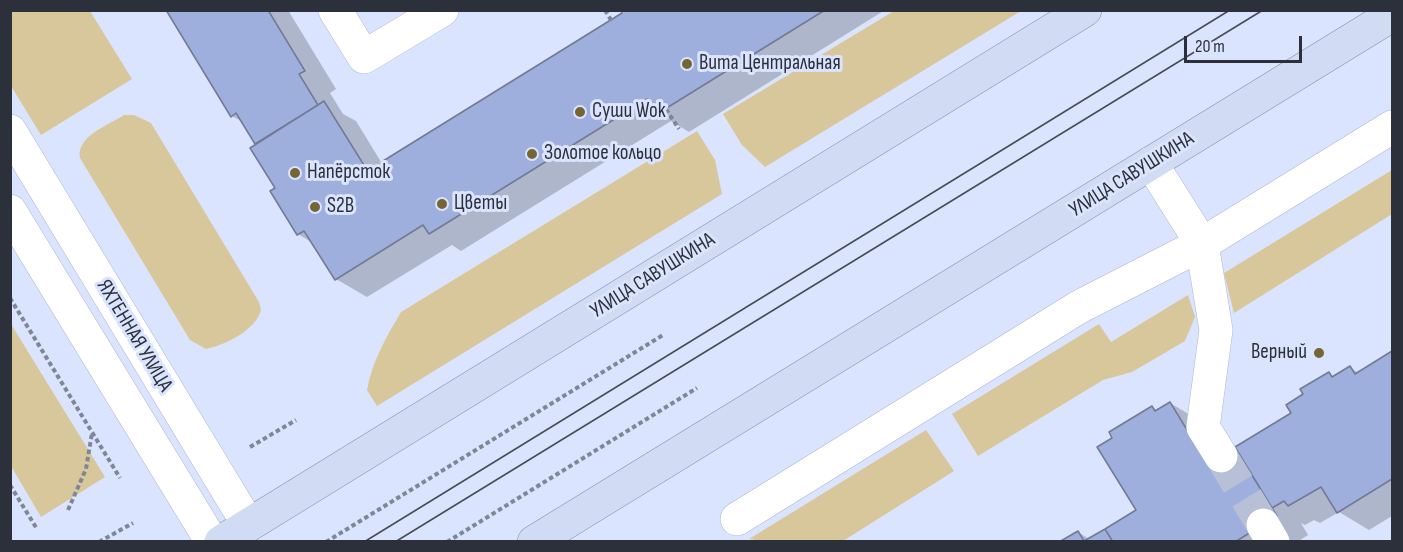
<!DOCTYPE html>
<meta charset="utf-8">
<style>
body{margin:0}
#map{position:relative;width:1403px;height:552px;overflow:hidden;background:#dae4fe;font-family:"Sofia Sans Condensed",sans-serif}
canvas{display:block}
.frame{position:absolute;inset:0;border:12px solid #2c303a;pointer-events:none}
.scale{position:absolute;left:1184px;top:36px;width:118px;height:27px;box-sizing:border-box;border:3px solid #2c303a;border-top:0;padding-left:8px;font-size:18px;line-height:21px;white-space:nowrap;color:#2c303a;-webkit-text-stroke:4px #dae4fe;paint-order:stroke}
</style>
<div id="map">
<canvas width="1403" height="552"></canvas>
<div class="frame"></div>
<div class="scale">20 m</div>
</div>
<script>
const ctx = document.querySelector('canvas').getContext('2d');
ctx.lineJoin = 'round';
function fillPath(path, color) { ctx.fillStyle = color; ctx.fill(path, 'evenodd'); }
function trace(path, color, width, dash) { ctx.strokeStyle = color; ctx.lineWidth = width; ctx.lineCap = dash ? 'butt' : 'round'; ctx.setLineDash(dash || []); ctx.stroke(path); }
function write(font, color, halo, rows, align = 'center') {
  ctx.font = font + ' "Sofia Sans Condensed",sans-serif'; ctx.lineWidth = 6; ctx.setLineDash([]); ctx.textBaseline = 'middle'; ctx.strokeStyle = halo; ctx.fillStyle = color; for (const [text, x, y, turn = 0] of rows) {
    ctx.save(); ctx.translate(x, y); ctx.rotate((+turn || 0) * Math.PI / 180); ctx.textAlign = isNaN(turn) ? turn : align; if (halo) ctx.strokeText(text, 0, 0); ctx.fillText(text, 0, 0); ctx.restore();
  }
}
fillPath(new Path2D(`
 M10 11H90L132 79 41 135 11 86Z
 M894 11H1021L765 167 742 145 723 114Z
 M124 115H134L151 123 259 302 261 310C256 330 225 345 206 349L190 340 80 158C76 136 109 125 124 115Z
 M697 131 715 160 722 194 377 406 367 390C372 361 386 338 401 312Z
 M1392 170V214L1234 313 1224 273Z
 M1188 295 1195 317 1185 341 1132 372 1103 380 978 456 952 414 1099 324 1111 342Z
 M11 324 105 477 41 517 11 466Z
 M926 430 954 471 843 541 770 542 749 539Z`), '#d8c79b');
fillPath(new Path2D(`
 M168 10H288L336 89 330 93 343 114 356 121 386 170 624 13 622 10H885L689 132 671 121 461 251 452 245 367 297 336 279 313 243 298 234 257 144 243 122 232 116Z
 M1392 353V516L1369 530 1339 512 1320 523 1314 520 1305 525 1301 523 1308 535 1297 542H1062L1078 532 1089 539 1138 510 1115 438 1152 407 1158 411 1170 403 1202 422 1223 456 1293 413 1306 395 1329 374 1335 377 1350 368 1359 373Z`), '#0003');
const building = new Path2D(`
 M166 10H268L305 71 299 74 318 105 255 144 236 113 231 117Z
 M621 10H825L657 114 647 99 429 234 423 225 335 280 304 231 297 235 270 191 275 188 250 148 324 101 372 178 388 168 383 161 622 13Z
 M1392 351V479L1337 513 1321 487 1288 506 1284 501 1272 508 1235 447 1291 413 1286 405 1303 394 1300 389 1329 372 1332 377 1350 366 1355 374Z
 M1170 402 1208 464 1235 447 1277 516 1235 542H1113L1105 529 1136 510 1097 447 1112 438 1109 432 1152 406 1155 411Z
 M1105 529 1113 542H1059L1078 531 1084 541Z`);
fillPath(building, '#9eafdd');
trace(building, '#717a92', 1.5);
trace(new Path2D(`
 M1221 456 1263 525`), '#b7c0d7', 33, [33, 16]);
const minor = new Path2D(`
 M335 10 364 57 442 10
 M10 131 248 524
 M1151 163 1202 244 1216 330 1203 427 1221 456
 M10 211 212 542
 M737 519 1079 307 1202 244 1392 127
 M1263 525 1273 542`);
const major = new Path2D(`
 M221 542 1085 10
 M534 542 1392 15`);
trace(minor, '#acb6cf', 34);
trace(major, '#8390ae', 34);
trace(new Path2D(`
 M605 10 611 20
 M666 109 679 129
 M10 298 120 478
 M250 447 296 420
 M10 485 37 529
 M68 510 86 469 92 433
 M99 542 133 523
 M326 542 663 335
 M447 542 697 388`), '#7f8697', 4, [4.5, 3]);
trace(minor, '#fff', 33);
trace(major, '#d1dbf4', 33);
trace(new Path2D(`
 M364 542 1230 10
 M395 542 1263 10`), '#464b57', 1.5);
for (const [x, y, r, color] of [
 [687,64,6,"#766432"],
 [580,112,6,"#766432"],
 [532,154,6,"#766432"],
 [295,173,6,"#766432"],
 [442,204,6,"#766432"],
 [315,207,6,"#766432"],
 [1319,353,6,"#766432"]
]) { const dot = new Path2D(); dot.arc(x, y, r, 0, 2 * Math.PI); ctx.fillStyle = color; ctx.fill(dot); trace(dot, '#dae4fe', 2); }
write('21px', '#2c303a', '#dae4fe', [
 ["Вита Центральная",699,64],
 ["Суши Wok",592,112],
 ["Золотое кольцо",544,154],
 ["Напёрсток",307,173],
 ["Цветы",454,204],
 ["S2B",327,207],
 ["Верный",1307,353,"right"]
], 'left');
write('21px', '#2c303a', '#dae4fe', [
 ["УЛИЦА САВУШКИНА",1132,175,-32],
 ["УЛИЦА САВУШКИНА",653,276,-32],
 ["ЯХТЕННАЯ УЛИЦА",134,336,59]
]);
</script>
